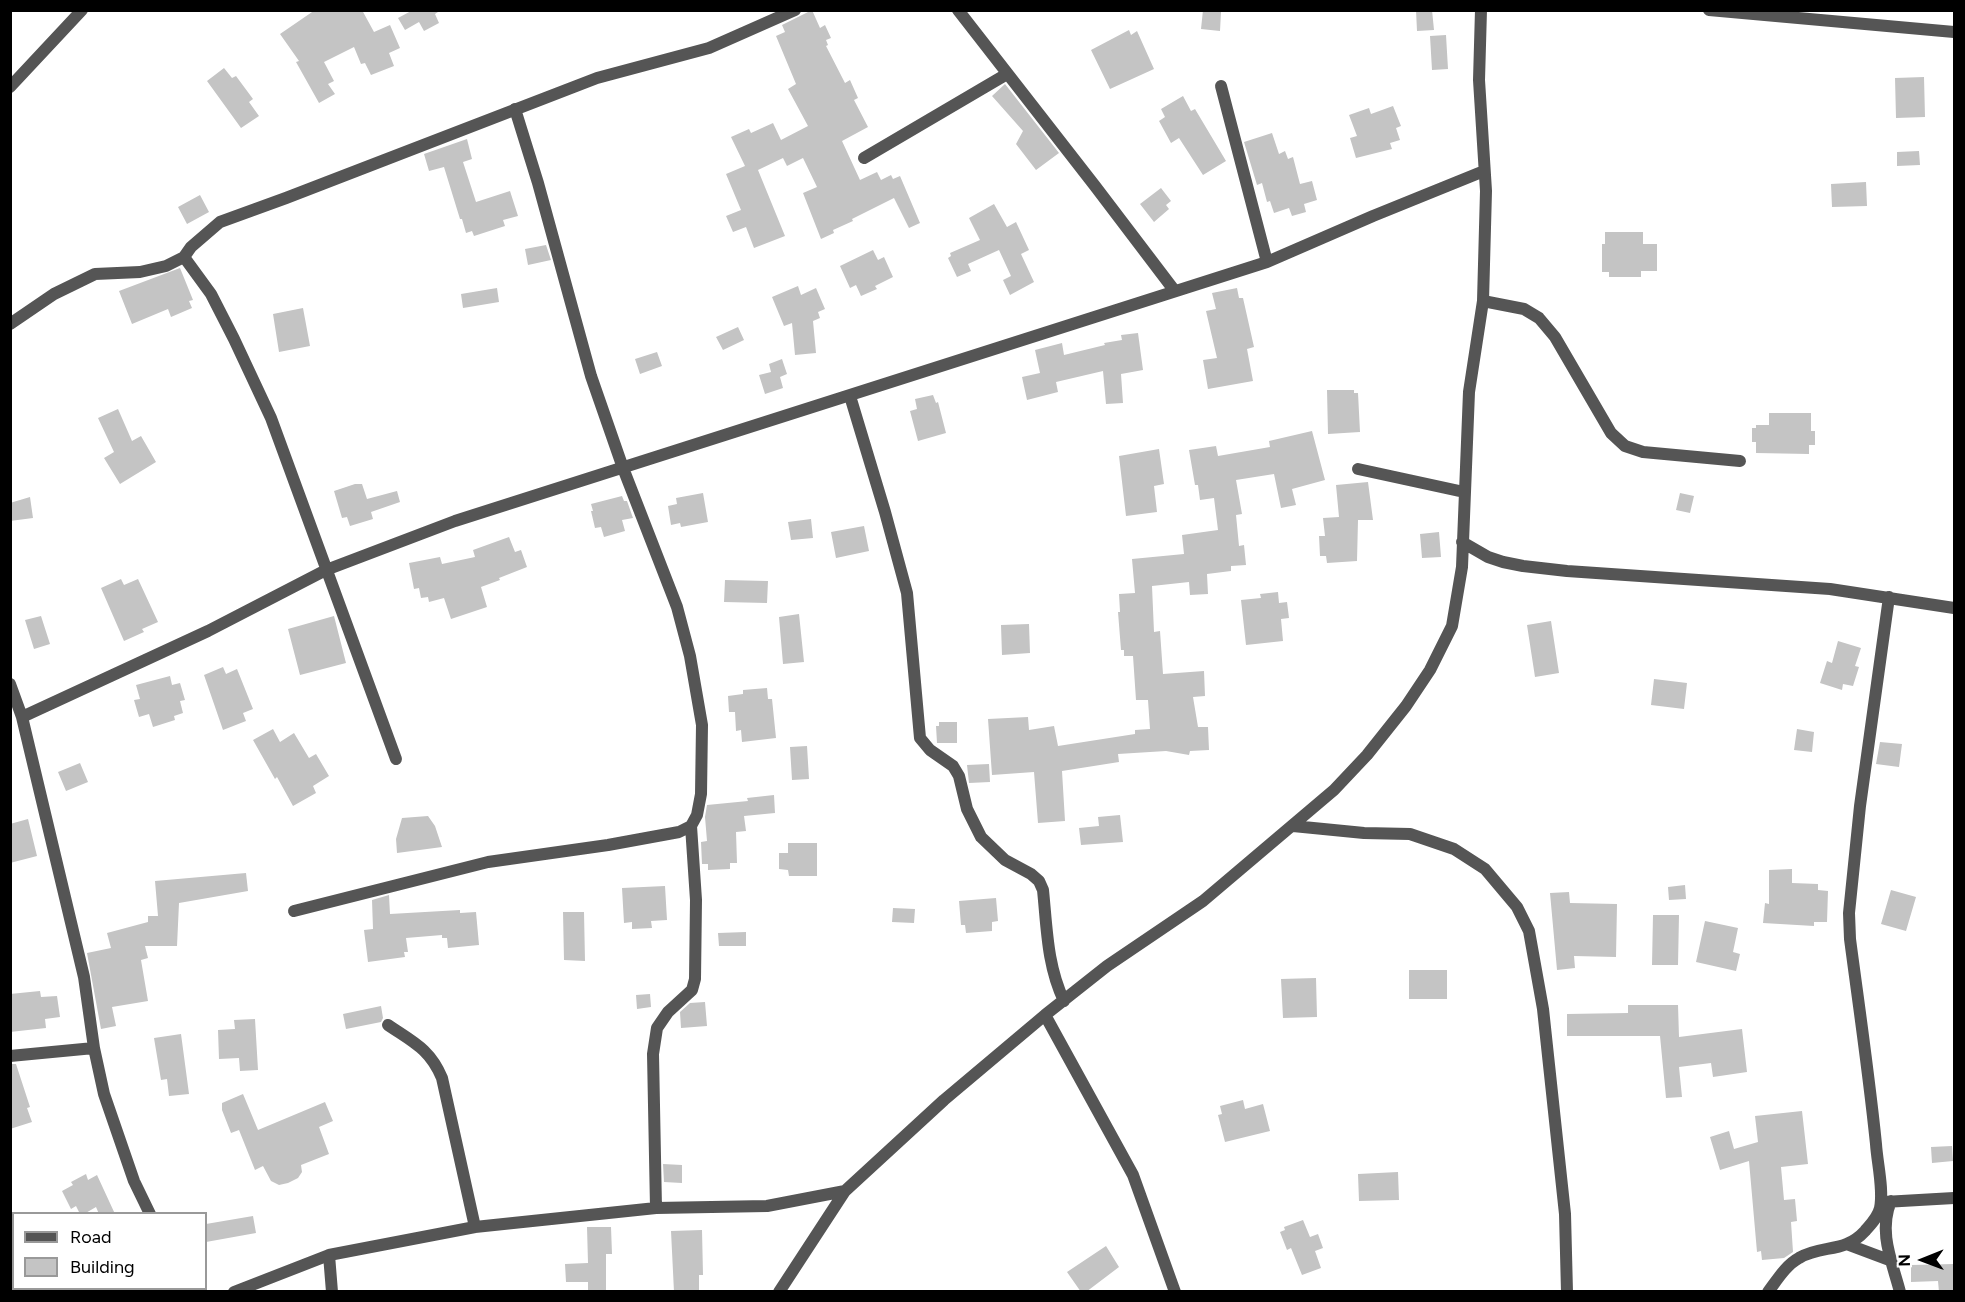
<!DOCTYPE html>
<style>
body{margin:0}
#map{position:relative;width:1965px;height:1302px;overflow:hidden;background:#fff;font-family:Figtree,sans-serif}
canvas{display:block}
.frame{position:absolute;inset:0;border:12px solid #000;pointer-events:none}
.legend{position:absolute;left:12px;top:1212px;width:195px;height:78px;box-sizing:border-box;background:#fff;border:2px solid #999;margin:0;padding:8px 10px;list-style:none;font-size:18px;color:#000}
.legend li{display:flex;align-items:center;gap:12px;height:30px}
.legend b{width:30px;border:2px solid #999}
.north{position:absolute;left:1893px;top:1230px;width:60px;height:60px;-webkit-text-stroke:4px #fff;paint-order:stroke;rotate:269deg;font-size:16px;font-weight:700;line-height:24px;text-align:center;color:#000}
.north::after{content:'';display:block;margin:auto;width:21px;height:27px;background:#000;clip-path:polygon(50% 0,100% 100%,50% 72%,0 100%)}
</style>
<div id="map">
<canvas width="1965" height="1302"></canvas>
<div class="frame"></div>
<ul class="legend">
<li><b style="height:8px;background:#555"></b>Road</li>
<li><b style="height:16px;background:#c4c4c4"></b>Building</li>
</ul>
<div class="north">N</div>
</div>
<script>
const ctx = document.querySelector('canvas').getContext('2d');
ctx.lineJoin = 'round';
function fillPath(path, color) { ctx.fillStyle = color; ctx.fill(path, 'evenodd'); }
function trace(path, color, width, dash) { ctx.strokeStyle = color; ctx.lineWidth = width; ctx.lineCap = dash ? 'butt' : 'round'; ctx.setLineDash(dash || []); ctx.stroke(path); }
fillPath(new Path2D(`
 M315 10H362L374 32 390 25 400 48 389 53 394 66 371 75 365 63 361 64 354 47 324 62 334 81 328 84 335 94 319 103 296 62 299 61 280 34Z
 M413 10H441L435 14 439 23 424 31 419 22 405 30 398 18Z
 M812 10 820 28 825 25 831 38 826 40 828 45 826 46 845 83 850 80 858 98 854 100 868 127 842 141 860 180 877 172 881 180 891 175 893 179 900 176 920 223 909 228 894 198 852 219 853 221 833 230 834 233 821 239 803 193 817 187 803 158 787 166 783 158 758 170 785 236 754 248 746 227 733 232 726 216 741 210 726 174 745 166 731 137 749 129 751 133 773 123 781 140 808 126 788 89 796 84 776 36 785 32 782 25Z
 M1203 10 1221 12 1220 31 1201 29Z
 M1416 10H1432L1434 30 1417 31Z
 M1129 30 1131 35 1137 31 1154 69 1110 89 1091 50Z
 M1446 35 1448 69 1432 70 1430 36Z
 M224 68 232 78 236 76 253 99 249 102 259 116 241 128 207 81Z
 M1924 77 1925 117 1896 118 1895 78Z
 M1005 84 1059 153 1036 170 1016 144 1023 131 992 96Z
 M1183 96 1191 111 1195 109 1226 161 1203 175 1179 138 1171 143 1159 121 1165 117 1161 109Z
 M1393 106 1401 126 1396 128 1400 140 1390 143 1392 149 1356 158 1350 138 1357 136 1349 115 1369 108 1371 114Z
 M1272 133 1279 154 1285 151 1288 159 1293 157 1300 184 1312 181 1317 200 1304 204 1306 212 1292 216 1289 208 1274 213 1270 201 1267 202 1262 183 1257 185 1244 142Z
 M467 139 472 159 463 162 476 202 510 191 518 216 503 220 505 226 474 236 472 231 466 233 462 219H460L444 167 429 171 424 154Z
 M1919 151 1920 165 1897 166V152Z
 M1866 182 1867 206 1832 207 1831 184Z
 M1161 188 1171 201 1166 205 1169 209 1154 222 1140 204Z
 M200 195 209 212 187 224 178 207Z
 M994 204 1007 227 1016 222 1029 250 1021 254 1034 282 1010 295 1003 280 1011 276 999 250 968 264 971 271 957 277 948 258 951 256 950 253 980 240 969 218Z
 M1605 232H1643V244H1657V271H1641V277H1609V272H1602V244H1605Z
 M546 245 551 260 528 265 525 249Z
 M873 250 878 260 884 257 893 277 875 286 877 289 861 296 856 285 850 288 840 266Z
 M180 268 193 300 189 301 192 308 171 317 168 309 132 324 119 291Z
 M798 286 801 295 816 288 825 309 818 312 820 318 813 321 816 353 795 355 792 323 784 326 772 297Z
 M497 288 499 302 463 308 461 294Z
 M1237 288 1239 298H1243L1254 347 1247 349 1253 381 1208 389 1203 360 1217 358 1206 311 1216 309 1212 293Z
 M303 308 310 346 279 352 273 314Z
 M738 327 744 340 723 350 716 337Z
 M1138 333 1143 370 1121 374 1123 403 1106 404 1103 371 1056 382 1058 392 1027 400 1022 377 1040 373 1035 350 1062 343 1064 355 1105 345 1104 343 1122 340 1121 335Z
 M657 352 662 366 640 374 635 359Z
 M782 359 787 374 780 377 783 388 765 394 759 375 771 372 769 364Z
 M1327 390H1354V393H1358L1360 432 1328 434Z
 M933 395 936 403 938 402 946 433 918 441 910 411 917 409 915 399Z
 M118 409 132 441 141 436 156 462 120 484 104 458 114 452 98 418Z
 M1769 413H1811V431H1815V445H1809V454L1756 453V442H1752V428H1756V425H1769Z
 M1312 431 1325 480 1292 489 1296 505 1281 508 1274 474 1236 480 1242 514 1236 515 1239 546 1244 545 1246 565 1231 566V571L1207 574 1208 594 1190 595 1189 582 1152 586 1154 632 1160 631 1163 674 1204 671 1205 696 1193 697 1198 727H1208L1209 750 1190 751 1189 755 1166 751 1118 754 1119 762 1062 771 1065 821 1038 823 1034 772 992 775 988 719 1028 717 1029 730 1054 726 1058 746 1135 734V730L1150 729 1148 700H1136L1133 656H1124V650H1121L1118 612H1120L1119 594 1135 593 1132 559 1184 554 1182 535 1218 530 1214 498 1200 500 1198 485H1195L1189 450 1216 446 1218 456 1270 447 1269 441Z
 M1159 449 1164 484 1154 486 1157 512 1126 516 1119 456Z
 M1368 482 1373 520H1358L1357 561 1327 563 1326 556H1320L1319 536H1325L1323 518 1339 517 1336 485Z
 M355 484H362L367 499 397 491 400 502 371 512 373 519 350 526 347 517 342 518 334 491Z
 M703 493 708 522 681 527 680 523 671 525 668 506 677 504 676 498Z
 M1680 493 1694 496 1690 513 1676 510Z
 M622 496 624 501H627L633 518 622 520 625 531 604 537 601 527 595 528 591 511H593L591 504Z
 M30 497 33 518 10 521V503Z
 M811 519 813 538 791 540 788 522Z
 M864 526 869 551 836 558 831 532Z
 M1439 532 1441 557 1422 558 1420 534Z
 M509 537 515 552 521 550 527 567 499 578 500 580 481 587 487 607 451 619 444 598 429 602 428 597 421 598 419 588 414 589 409 563 440 557 442 564 475 557 473 550Z
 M121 579 124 585 138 579 158 622 142 629 144 632 124 641 101 588Z
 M725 580 768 581 767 603 724 602Z
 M1278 592 1279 603 1287 602 1289 618 1281 619 1283 641 1246 645 1241 600 1261 598 1260 594Z
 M799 614 804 662 783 664 779 617Z
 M41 616 50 644 34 649 25 620Z
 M334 616 346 663 300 675 288 629Z
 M1551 621 1559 673 1535 677 1527 625Z
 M1029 624 1030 653 1002 655 1001 625Z
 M1838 641 1861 648 1855 666 1859 667 1853 686 1843 684 1842 690 1820 683 1827 661 1832 663Z
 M223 667 226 674 237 669 253 709 243 713 246 721 223 730 204 675Z
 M170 676 172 685 180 683 185 700 180 701 183 713 174 716 175 720 153 727 149 714 139 717 134 700 140 699 136 685Z
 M1654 679 1687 683 1684 709 1651 705Z
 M767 688 768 699H772L776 738 742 742 741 730 736 731 735 712H729L728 696 743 694V690Z
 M939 722H957V743H937L936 726H939Z
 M273 729 280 742 294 733 309 758 316 754 329 776 313 786 316 793 293 806 277 777 275 779 253 740Z
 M1797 729 1814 732 1812 752 1794 750Z
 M1880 742 1902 744 1899 767 1876 764Z
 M807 746 809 779 792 780 790 747Z
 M80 763 88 782 66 791 58 772Z
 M989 764 990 782 969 783 967 765Z
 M774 795 775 813 744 816 746 831 736 832 737 863H730V869L708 870V864H702L701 842 707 841 705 817 707 805 748 801 747 798Z
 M1120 815 1123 842 1081 845 1079 828 1099 826 1098 817Z
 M428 816 435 826 442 847 397 853 396 839 402 818Z
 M28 819 37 856 10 863V824Z
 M788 843H817V876H789L788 870 779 869V853H788Z
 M1792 869V883L1818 884V890L1828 891 1827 922H1814V926L1763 923 1765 903 1769 904V870Z
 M246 873 248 891 179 903 177 946H145L148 958 141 960 148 1001 112 1007 116 1026 101 1029 87 953 111 948 107 933 148 922V916H158L155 881Z
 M1685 885 1686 899 1669 900 1668 887Z
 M665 886 667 920 651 921 652 928 632 929V922L624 923 622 888Z
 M1891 890 1916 897 1906 931 1881 924Z
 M1569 892 1570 903 1617 904 1616 957 1574 956 1575 968 1557 970 1550 893Z
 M389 895 390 914 460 910V913L476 912 479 945 448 948 447 938H442V935L406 938 408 952H404L405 957 368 962 364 930 373 929 372 900Z
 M996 898 998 921 992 922V931L966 933 965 925H961L959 901Z
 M893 908 915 909 914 923 892 922Z
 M563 912H584L585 961 564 960Z
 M1653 915H1679L1678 965H1652Z
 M1705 921 1738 928 1733 952 1740 954 1736 971 1696 962Z
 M746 932V946H719L718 933Z
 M1409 970H1447V999H1409Z
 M1316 978 1317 1017 1283 1018 1281 979Z
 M40 991 41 997 57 996 60 1017 45 1019 46 1028 10 1032V994Z
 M650 994 651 1007 637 1009 636 995Z
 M705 1002 707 1026 681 1028 680 1012 690 1003Z
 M1628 1005H1678L1679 1037 1742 1029 1747 1072 1713 1077 1711 1063 1679 1067 1682 1097 1666 1098 1660 1036H1567V1014L1628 1013Z
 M381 1006 383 1018 381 1022 346 1029 343 1014Z
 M255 1019 258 1070 240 1071 239 1058 219 1059 218 1030 235 1029 234 1020Z
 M181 1034 189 1094 169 1096 167 1079 161 1080 154 1038Z
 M10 1064H16L30 1107 27 1108 32 1122 10 1129Z
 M243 1094 258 1130 325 1102 333 1121 319 1127 329 1154 301 1165 302 1172 298 1178 288 1183 279 1185 271 1181 263 1166 255 1170 239 1130 231 1133 222 1110V1103Z
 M1243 1100 1245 1109 1263 1104 1270 1131 1225 1142 1218 1115 1222 1114 1220 1106Z
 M1802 1111 1808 1164 1781 1167 1784 1200 1795 1199 1797 1221 1791 1222 1793 1252 1784 1258 1762 1260 1761 1251 1757 1252 1749 1161 1720 1170 1710 1137 1729 1131 1734 1149 1758 1142 1755 1116Z
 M1952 1146 1953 1161 1932 1163 1931 1147Z
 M663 1164 682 1165V1183L664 1182Z
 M1398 1172 1399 1200 1359 1201 1358 1174Z
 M86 1174 88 1180 97 1175 115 1214H99L96 1207 84 1214H80L76 1206 71 1209 62 1191 73 1185 71 1182Z
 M253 1216 256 1233 206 1242V1224Z
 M1303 1220 1310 1237 1318 1234 1323 1248 1315 1251 1321 1268 1302 1275 1291 1248 1287 1250 1280 1232 1285 1230 1284 1227Z
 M587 1227H611L612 1254H606V1292H588V1282H566L565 1264 588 1263Z
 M702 1230 703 1275H699V1292H674L671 1231Z
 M1106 1246 1119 1267 1086 1292H1081L1067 1272Z
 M1954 1264V1292H1939L1938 1281 1911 1282V1265Z`), '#c4c4c4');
trace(new Path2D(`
 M958 10 1095 186 1174 290
 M1709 10 1954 32
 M1221 86 1267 262
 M10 87 82 10
 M864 158 1007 74
 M184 257 211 294 234 339 271 418 396 759
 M1483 301 1524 309 1539 318 1555 337 1611 433 1625 446 1643 452 1740 461
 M10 324 54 294 95 274 140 272 166 266 184 257 191 247 220 222 286 198 597 78 709 48 795 10
 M850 396 885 512 907 593 920 738 930 750 953 766 959 776 967 809 981 837 1005 860 1031 874 1039 881 1043 890C1047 929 1047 965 1064 1001
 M1358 469 1464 492
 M1462 542 1488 557 1503 562 1523 566 1567 571 1830 589 1954 608
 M10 684 22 717 84 977 94 1048 104 1094 134 1181 150 1214
 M22 717 208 631 326 570 455 521 1267 262 1373 216 1484 171
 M1293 826 1364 833 1410 834 1454 849 1485 869 1517 907 1529 931 1543 1009 1565 1214 1567 1292
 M294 911 488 862 608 845 679 832 691 826 697 815 701 794 702 725 690 656 677 607 623 468 591 376 538 183 515 109
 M1045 1015 1133 1175 1175 1292
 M388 1025C413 1042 430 1049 442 1078L475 1227
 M10 1056 94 1048
 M1891 1201C1878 1232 1892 1261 1900 1292
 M1884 1202 1954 1198
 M656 1208 653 1054 657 1028 668 1012 692 990 695 979 696 900 691 826
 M1849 1245 1889 1260
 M329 1255 332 1292
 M187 1288 189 1292
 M234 1292 329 1255 475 1227 656 1208 767 1206 845 1191 944 1100 1045 1015 1107 966 1203 901 1334 790 1367 755 1406 706 1430 670 1452 626 1462 567 1469 392 1483 301 1486 191 1479 80 1481 10
 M779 1292 845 1191
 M1768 1292C1777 1280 1786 1265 1799 1258 1822 1244 1844 1254 1865 1231 1871 1224 1878 1217 1880 1208 1884 1190 1877 1162 1876 1144 1869 1075 1859 1007 1850 939L1849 913 1860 806 1889 597`), '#555', 12);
</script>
